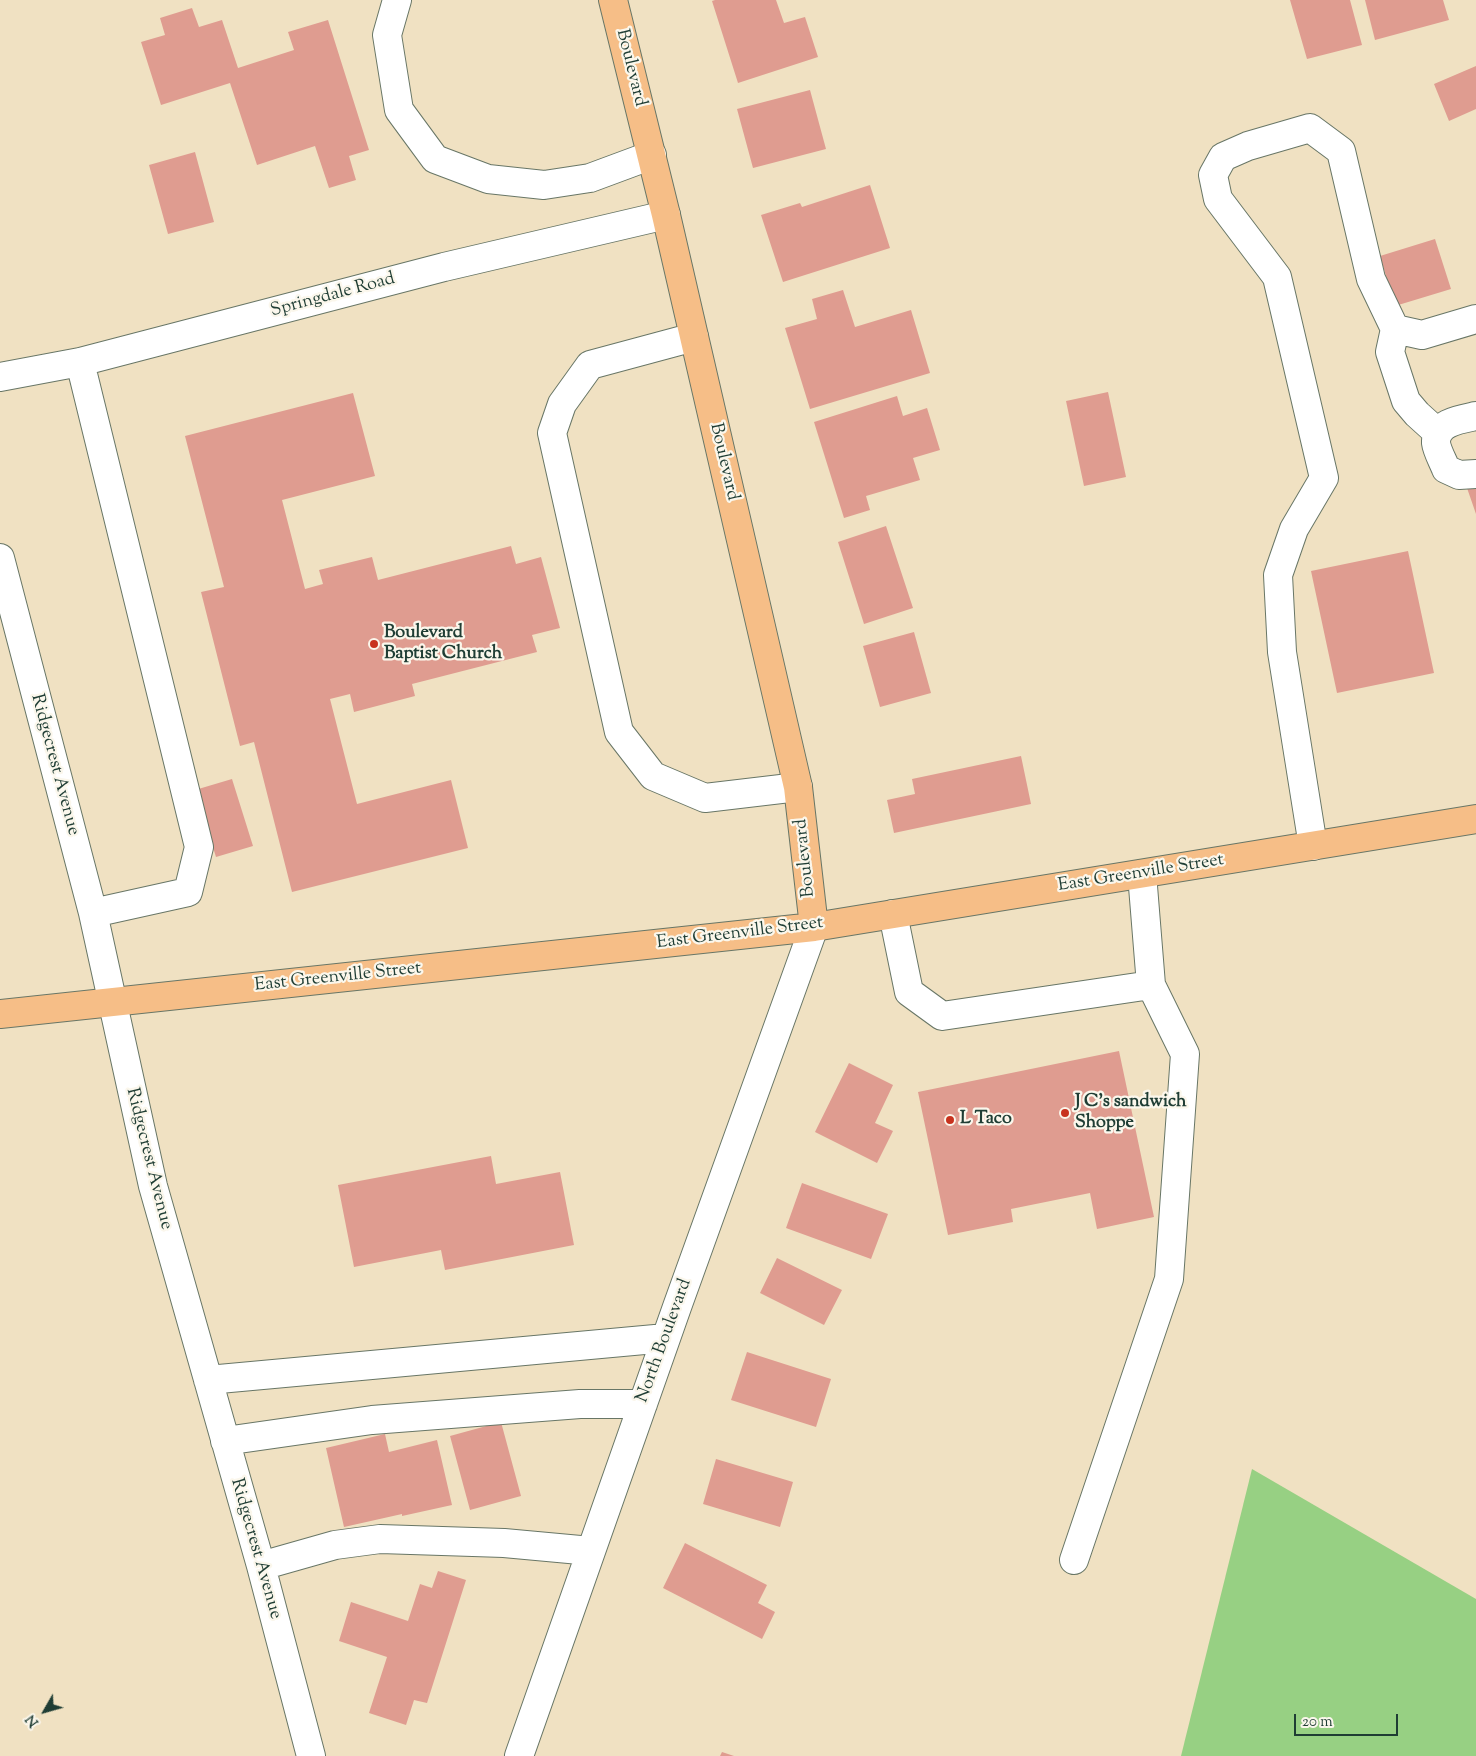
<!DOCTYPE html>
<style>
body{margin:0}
#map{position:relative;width:1476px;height:1756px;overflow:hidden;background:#f0e1c2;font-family:"Sorts Mill Goudy",serif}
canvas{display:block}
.north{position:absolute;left:20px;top:1686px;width:50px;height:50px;-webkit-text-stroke:4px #fbf7ec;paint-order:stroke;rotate:232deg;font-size:14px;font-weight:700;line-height:20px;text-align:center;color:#1f3d34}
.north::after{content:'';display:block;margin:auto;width:18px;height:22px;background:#1f3d34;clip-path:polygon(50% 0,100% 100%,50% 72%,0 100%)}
.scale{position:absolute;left:1294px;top:1714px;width:104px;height:22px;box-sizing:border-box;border:2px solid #1f3d34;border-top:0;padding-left:6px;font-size:15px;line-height:18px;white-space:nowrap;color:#1f3d34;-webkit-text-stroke:4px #fbf7ec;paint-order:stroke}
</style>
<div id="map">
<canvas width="1476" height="1756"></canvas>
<div class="north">N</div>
<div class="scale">20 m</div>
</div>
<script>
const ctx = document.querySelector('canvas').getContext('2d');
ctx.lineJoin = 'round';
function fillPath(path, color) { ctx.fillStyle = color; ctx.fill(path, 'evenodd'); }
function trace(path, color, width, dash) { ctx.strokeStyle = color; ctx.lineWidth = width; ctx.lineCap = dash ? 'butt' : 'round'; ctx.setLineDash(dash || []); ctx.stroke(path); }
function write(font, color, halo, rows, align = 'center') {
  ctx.font = font + ' "Sorts Mill Goudy",serif'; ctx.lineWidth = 4.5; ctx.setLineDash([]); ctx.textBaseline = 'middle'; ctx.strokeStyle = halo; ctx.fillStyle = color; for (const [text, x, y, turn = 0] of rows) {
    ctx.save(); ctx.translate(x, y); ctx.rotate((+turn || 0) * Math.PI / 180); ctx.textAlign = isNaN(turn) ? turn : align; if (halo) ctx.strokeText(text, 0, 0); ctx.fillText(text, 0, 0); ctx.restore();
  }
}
fillPath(new Path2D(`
 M1252 1469 1476 1599V1756H1181Z`), '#97d083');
fillPath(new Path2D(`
 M715 0H776L784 23 805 17 818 57 738 83 712 1Z
 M1290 0H1350L1362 45 1307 59Z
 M1365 0H1443L1449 20 1375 40Z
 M192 8 199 27 222 20 238 68 294 50 288 32 328 20 369 150 349 156 356 180 329 188 315 146 257 165 230 83 161 105 141 42 165 35 160 18Z
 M1476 66V109L1449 121 1434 84Z
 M810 90 826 149 753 168 737 109Z
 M195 152 214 222 168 234 149 165Z
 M870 185 890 248 783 282 761 215 800 203 802 207Z
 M1435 239 1451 289 1395 306 1380 256Z
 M843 290 855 327 911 310 930 373 810 409 785 328 817 319 812 299Z
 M1108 392 1126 477 1084 486 1066 401Z
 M353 393 375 476 282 500 305 589 323 584 319 570 372 557 378 580 511 546 516 564 541 557 560 628 532 635 537 652 412 684 415 696 354 712 350 694 330 699 357 804 451 780 468 848 292 892 254 742 240 746 201 592 224 587 185 436Z
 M897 396 903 416 927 408 940 450 913 458 920 480 866 496 870 510 844 518 814 422Z
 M1476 486V514L1467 488Z
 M886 526 913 608 864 624 838 542Z
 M1408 551 1434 673 1337 693 1311 571Z
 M914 632 931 693 880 707 863 646Z
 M1021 756 1031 804 894 833 887 800 915 794 912 779Z
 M232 779 253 846 216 857 195 790Z
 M1119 1051 1154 1217 1097 1229 1090 1193 1011 1209 1013 1222 948 1235 918 1092Z
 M849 1063 893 1085 875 1123 893 1131 877 1163 815 1132Z
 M491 1156 496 1184 560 1172 574 1245 445 1270 441 1250 354 1267 338 1185Z
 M802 1183 888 1214 871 1259 786 1228Z
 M777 1258 842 1290 824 1325 760 1293Z
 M747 1352 831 1379 816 1427 731 1400Z
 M501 1422 521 1496 470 1510 450 1436Z
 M385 1434 389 1452 437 1440 452 1505 402 1516V1514L344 1527 326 1448Z
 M716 1459 793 1482 780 1527 703 1504Z
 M685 1543 767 1585 758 1603 775 1612 762 1639 663 1588Z
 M438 1571 466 1580 427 1703 414 1700 406 1725 369 1713 387 1657 339 1641 351 1602 408 1621 420 1584 432 1588Z
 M722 1752 734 1756H720Z`), '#df9c90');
const minor = new Path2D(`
 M397 0 387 35 399 110 435 159 488 179 544 185 590 178 652 155
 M1395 329 1390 352 1406 401 1417 414 1438 433
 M694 337 590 365 562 404 552 433 619 732 653 776 705 798 798 787
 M80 362 199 847 188 892 93 913
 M0 377 80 362 444 267 666 215
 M1476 416C1462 419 1435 422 1436 443 1437 451 1443 461 1446 469L1459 475 1476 474
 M0 558 93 913 153 1186 261 1566 311 1756
 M1313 846 1282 652 1278 575 1294 529 1324 478 1277 277 1218 199 1213 175 1223 157 1248 146 1310 128 1341 151 1371 279 1395 329 1422 335 1476 319
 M893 914 909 992 942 1016 1151 985
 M208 1380 666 1338
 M225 1441 372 1420 580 1404H643
 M1074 1560 1169 1279 1185 1054 1151 985 1142 874
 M261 1566 335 1545 380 1539 504 1543 591 1551
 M519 1756 677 1307 814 927`);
const major = new Path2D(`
 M613 0 666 215 798 787 814 927
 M0 1014 814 927 1476 819`);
trace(minor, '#687666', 30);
trace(major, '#687666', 30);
trace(minor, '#fff', 28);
trace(major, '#f6be87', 28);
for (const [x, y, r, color] of [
 [374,644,5,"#c8321e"],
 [1065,1113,5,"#c8321e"],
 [950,1120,5,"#c8321e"]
]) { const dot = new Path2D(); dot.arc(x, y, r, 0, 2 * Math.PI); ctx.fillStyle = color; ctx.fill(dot); trace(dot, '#fbf7ec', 2); }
write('18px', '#1f3d34', '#fbf7ec', [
 ["Boulevard",630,68,76],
 ["Springdale Road",333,296,-15],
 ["Boulevard",723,462,77],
 ["Ridgecrest Avenue",54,765,75],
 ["Boulevard",806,858,-96],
 ["East Greenville Street",1141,874,-9],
 ["East Greenville Street",740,934,-7],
 ["East Greenville Street",338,978,-6],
 ["Ridgecrest Avenue",148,1159,76],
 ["North Boulevard",665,1341,-70],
 ["Ridgecrest Avenue",255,1549,74]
]);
write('bold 18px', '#1f3d34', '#fbf7ec', [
 ["Boulevard",384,634],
 ["Baptist Church",384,655],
 ["J C's sandwich",1075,1103],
 ["Shoppe",1075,1124],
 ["L Taco",960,1120]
], 'left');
</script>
